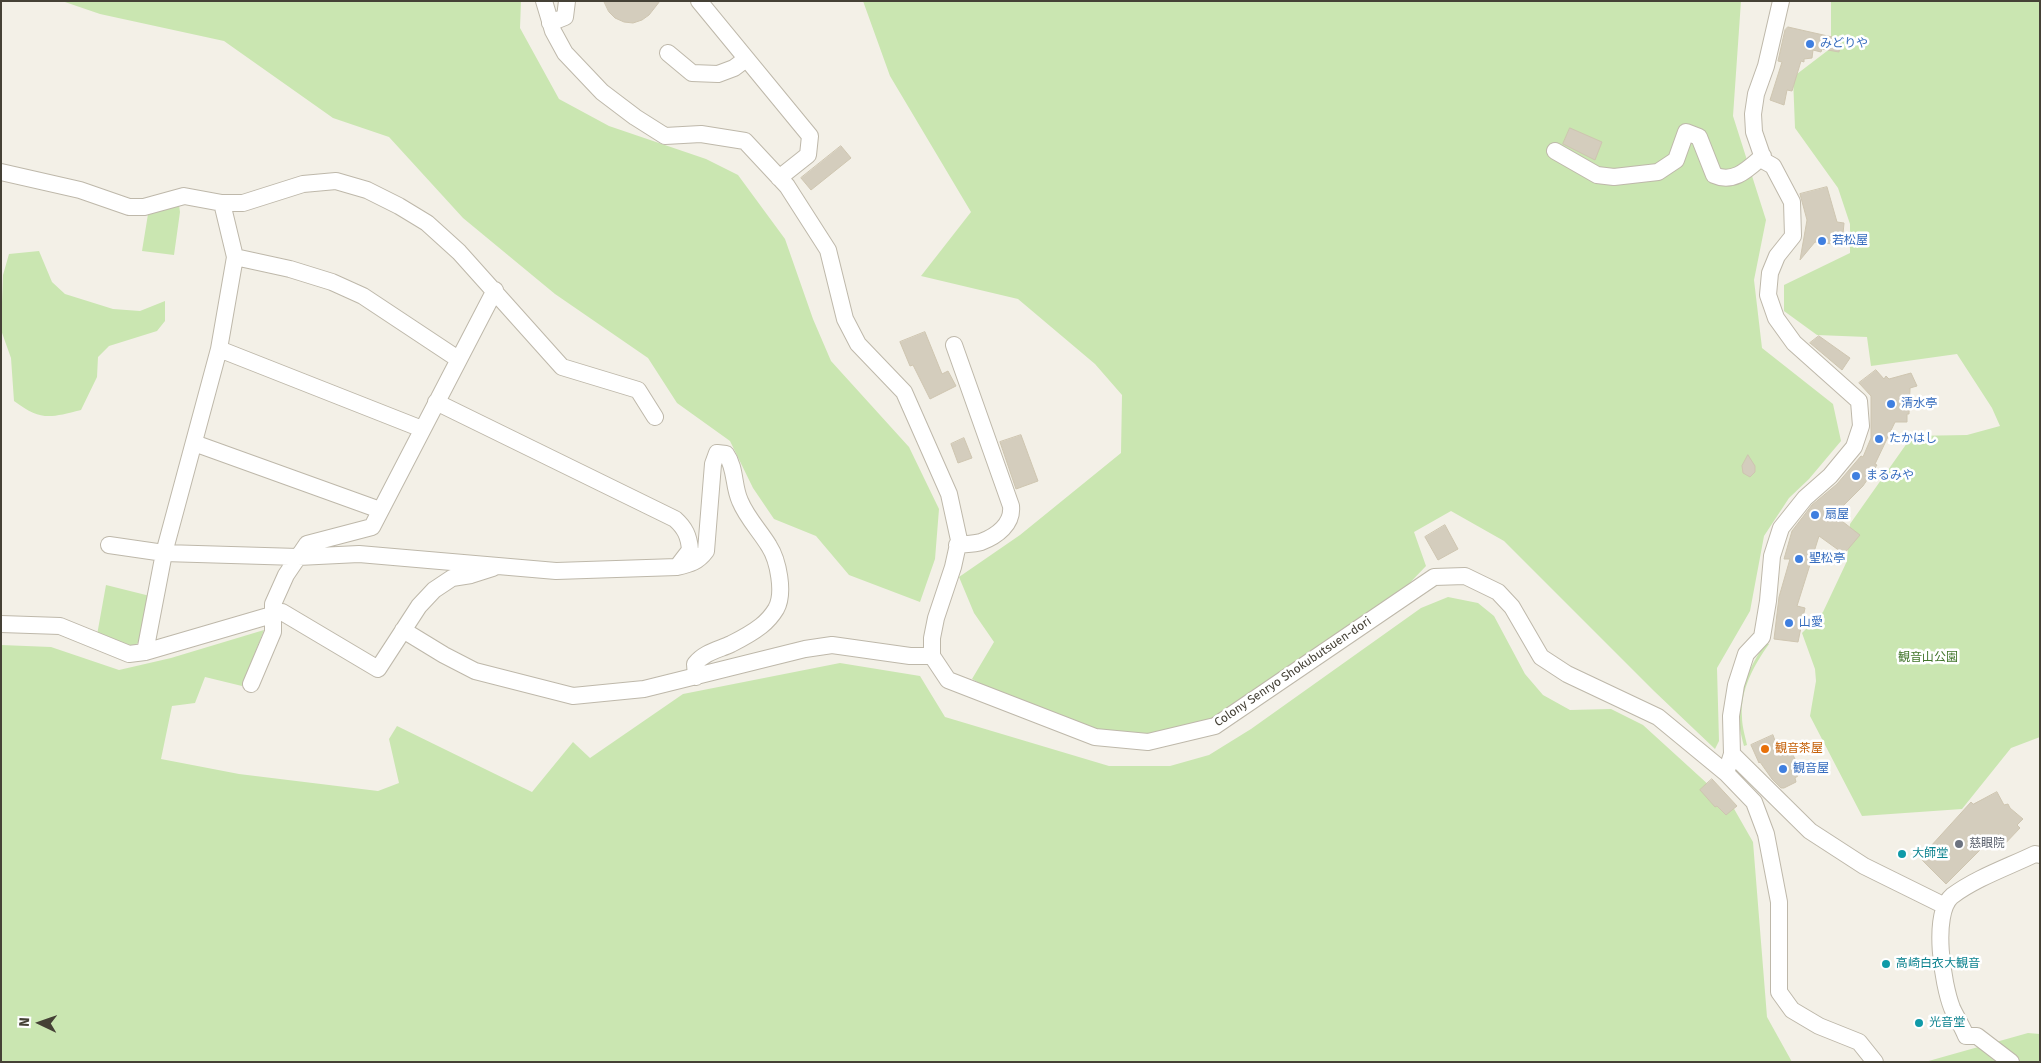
<!DOCTYPE html>
<meta charset="utf-8">
<style>
body{margin:0}
#map{position:relative;width:2041px;height:1063px;overflow:hidden;background:#f3f0e7;font-family:"Fira Sans",sans-serif}
canvas{display:block}
.frame{position:absolute;inset:0;border:2px solid #454136;pointer-events:none}
.north{position:absolute;left:15px;top:998px;width:50px;height:50px;-webkit-text-stroke:4px #fff;paint-order:stroke;rotate:273deg;font-size:14px;font-weight:700;line-height:20px;text-align:center;color:#454136}
.north::after{content:'';display:block;margin:auto;width:18px;height:22px;background:#454136;clip-path:polygon(50% 0,100% 100%,50% 72%,0 100%)}
</style>
<div id="map">
<canvas width="2041" height="1063"></canvas>
<div class="frame"></div>
<div class="north">N</div>
</div>
<script>
const ctx = document.querySelector('canvas').getContext('2d');
ctx.lineJoin = 'round';
function fillPath(path, color) { ctx.fillStyle = color; ctx.fill(path, 'evenodd'); }
function trace(path, color, width, dash) { ctx.strokeStyle = color; ctx.lineWidth = width; ctx.lineCap = dash ? 'butt' : 'round'; ctx.setLineDash(dash || []); ctx.stroke(path); }
function write(font, color, halo, rows, align = 'center') {
  ctx.font = font + ' "Fira Sans","Noto Sans JP",sans-serif'; ctx.lineWidth = 5; ctx.setLineDash([]); ctx.textBaseline = 'middle'; ctx.strokeStyle = halo; ctx.fillStyle = color; for (const [text, x, y, turn = 0] of rows) {
    ctx.save(); ctx.translate(x, y); ctx.rotate((+turn || 0) * Math.PI / 180); ctx.textAlign = isNaN(turn) ? turn : align; if (halo) ctx.strokeText(text, 0, 0); ctx.fillText(text, 0, 0); ctx.restore();
  }
}
fillPath(new Path2D(`
 M62 1H521L520 28 559 99 609 126 706 159 738 175 785 239 813 319 831 361 909 447 939 509 935 559 920 602 849 575 816 536 774 519 753 488 730 441 677 403 648 358 555 294 463 218 389 137 333 118 224 41 100 14Z
 M863 1H1741L1733 116 1766 220 1754 280 1762 348 1833 404 1841 441 1809 479 1789 498 1764 536 1750 611 1717 668 1719 741 1715 749 1654 691 1504 541 1451 511 1414 532 1426 566 1402 591 1210 726 1158 739 1062 728 972 679 994 642 974 613 959 577 1020 535 1121 453 1122 395 1095 364 1018 299 921 276 971 212 890 76Z
 M1831 1H2040V737L2011 748 1962 809 1862 816 1810 716 1816 681 1815 669 1802 633 1823 612 1847 561 1850 524 1912 436 1967 435 2000 426 1992 408 1957 354 1871 366 1867 337 1817 335 1784 311V285L1850 253V224L1838 188 1795 128 1793 77 1831 48Z
 M179 205 180 212 174 255 142 251 148 214Z
 M39 251 52 282 65 294 113 309 140 311 165 301V321L157 331 109 346 98 357 97 377 81 410C49 418 41 421 14 401L11 358 1 330 3 275 9 254Z
 M106 585 150 596 140 641 132 648 97 635Z
 M1448 597 1478 603 1494 616 1525 674 1543 695 1570 710 1611 709 1643 725 1733 807 1753 842 1767 1017 1792 1062H1V645L51 647 119 670 171 658 264 630 242 686 205 677 195 703 172 706 161 759 239 774 378 791 399 783 389 739 397 726 532 792 573 742 590 758 683 694 840 663 920 676 945 717 1109 766H1170L1209 755 1251 729 1421 608Z
 M1766 643 1769 644C1754 665 1740 690 1742 717 1742 726 1745 736 1747 745L1744 746C1742 738 1739 728 1739 719 1738 691 1750 665 1766 643Z
 M2028 1033 2040 1034V1062H1925Z`), '#cae6b1');
const building = new Path2D(`
 M604 1H660L649 15 642 20 633 23 624 22 615 18 609 12Z
 M1788 27 1841 39 1839 52 1822 49 1821 52 1813 50 1812 58 1804 59V62L1801 61 1792 91 1787 90 1784 105 1770 100 1782 62 1778 61 1785 30Z
 M1570 128 1602 142 1595 160 1563 144Z
 M841 146 851 158 811 190 801 178Z
 M1827 187 1837 222 1844 223 1842 245 1815 242 1800 260 1807 220 1800 194Z
 M925 332 942 374 948 371 956 386 930 399 913 365 910 366 900 342Z
 M1819 336 1850 358 1842 370 1810 343Z
 M1876 370 1884 379 1886 376 1889 379 1911 373 1917 386 1910 388 1909 414H1907V422H1895L1875 464 1877 465 1863 486 1834 515 1860 535 1844 554 1819 536 1797 606 1805 608 1798 642 1774 639 1779 597 1790 559H1784L1792 531 1812 505 1837 484 1861 456 1863 457 1871 438V396L1859 383Z
 M1021 435 1038 481 1016 489 1000 442Z
 M964 438 972 458 958 463 951 444Z
 M1748 455 1755 466V472L1750 477 1743 473 1742 466Z
 M1445 525 1458 549 1438 560 1425 537Z
 M1773 735 1780 755 1791 751 1802 773 1795 778 1796 782 1784 788H1781L1772 779 1760 762 1759 763 1751 745Z
 M1712 779 1737 806 1726 815 1717 806 1715 807 1700 790Z
 M1997 792 2004 805 2008 804 2010 808 2023 819 2017 825 2020 828 2000 849 1990 840 1946 884 1920 858 1971 802 1973 804Z`);
fillPath(building, '#d4cdbd');
trace(building, '#cec5b0', 1);
const minor = new Path2D(`
 M544 1 553 31 565 53 602 92 635 117 665 136 701 134 745 141 787 186 828 250 845 319 858 344 904 392 949 494 959 540 953 567 936 618 932 638V656L948 680 1095 737 1148 742 1215 726 1434 577 1465 576 1498 592 1512 607 1541 657 1567 674 1658 717 1726 773 1754 802 1766 834 1779 902V992L1792 1010 1819 1026 1859 1042 1875 1062
 M699 1 810 136 808 155 779 178
 M550 23 565 17 567 1
 M668 53 692 73 718 74 734 68 746 59
 M1555 151 1597 175 1614 177 1658 172 1676 160 1686 132 1699 137 1714 175C1734 184 1748 169 1763 156
 M1 172 80 190 129 207H144L184 196 222 203H243L303 184 336 181 367 190 399 206 427 223 459 252 562 367 638 390 655 417
 M235 257 290 269 332 282 363 296 458 359
 M954 345 1011 506C1013 524 997 536 981 542 974 544 965 544 957 545
 M219 349 422 429
 M436 402 675 519C685 528 689 536 690 550L677 567
 M194 443 380 510
 M109 545 164 553 298 557 359 554 556 571 677 567C690 564 698 562 706 551L713 464 717 453 726 454C736 468 733 486 740 501 747 518 760 531 769 546 778 560 785 593 776 609 773 614 766 622 761 626 752 633 741 639 731 644 718 650 705 652 695 664L696 677
 M1 624 60 626 129 654 145 652 282 612 378 669 419 606 434 590 452 578 471 575 493 568
 M403 630 444 655 475 671 573 696 644 689 805 649 832 645 910 656H932
 M145 652 164 553 219 349 235 257 222 203
 M251 684 273 632V604L286 575 307 544 372 527 495 290
 M1732 754 1810 831 1864 866 1945 906
 M1726 773 1732 754 1731 716 1736 685 1746 654 1762 637 1768 601 1772 556 1781 528 1805 498 1830 476 1854 447 1861 426 1859 401 1794 343 1776 318 1768 295 1770 273 1777 256 1793 236 1792 202 1773 166 1764 161 1754 132 1753 114 1756 94 1766 66 1781 1
 M2011 1062 1977 1036H1966C1962 1026 1956 1017 1952 1008 1943 985 1931 914 1952 896 1976 878 2008 867 2035 854L2040 855`);
trace(minor, '#beb8aa', 18);
trace(minor, '#fff', 16);
for (const [x, y, r, color] of [
 [1810,44,5,"#3f7fe0"],
 [1822,241,5,"#3f7fe0"],
 [1891,404,5,"#3f7fe0"],
 [1879,439,5,"#3f7fe0"],
 [1856,476,5,"#3f7fe0"],
 [1815,515,5,"#3f7fe0"],
 [1799,559,5,"#3f7fe0"],
 [1789,623,5,"#3f7fe0"],
 [1765,749,5,"#e8710a"],
 [1783,769,5,"#3f7fe0"],
 [1959,844,5,"#6b7280"],
 [1902,854,5,"#0f9aa8"],
 [1886,964,5,"#0f9aa8"],
 [1919,1023,5,"#0f9aa8"]
]) { const dot = new Path2D(); dot.arc(x, y, r, 0, 2 * Math.PI); ctx.fillStyle = color; ctx.fill(dot); trace(dot, '#fff', 2); }
write('12px', '#366cbe', '#fff', [
 ["みどりや",1820,44],
 ["若松屋",1832,241],
 ["清水亭",1901,404],
 ["たかはし",1889,439],
 ["まるみや",1866,476],
 ["扇屋",1825,515],
 ["聖松亭",1809,559],
 ["山愛",1799,623],
 ["観音屋",1793,769]
], 'left');
write('12px', '#41752b', '#fff', [
 ["観音山公園",1928,658]
]);
write('12px', '#454136', '#fff', [
 ["Colony Senryo Shokubutsuen-dori",1293,672,-34]
]);
write('12px', '#c56008', '#fff', [
 ["観音茶屋",1775,749]
], 'left');
write('12px', '#5b616d', '#fff', [
 ["慈眼院",1969,844]
], 'left');
write('12px', '#0d838f', '#fff', [
 ["大師堂",1912,854],
 ["高崎白衣大観音",1896,964],
 ["光音堂",1929,1023]
], 'left');
</script>
